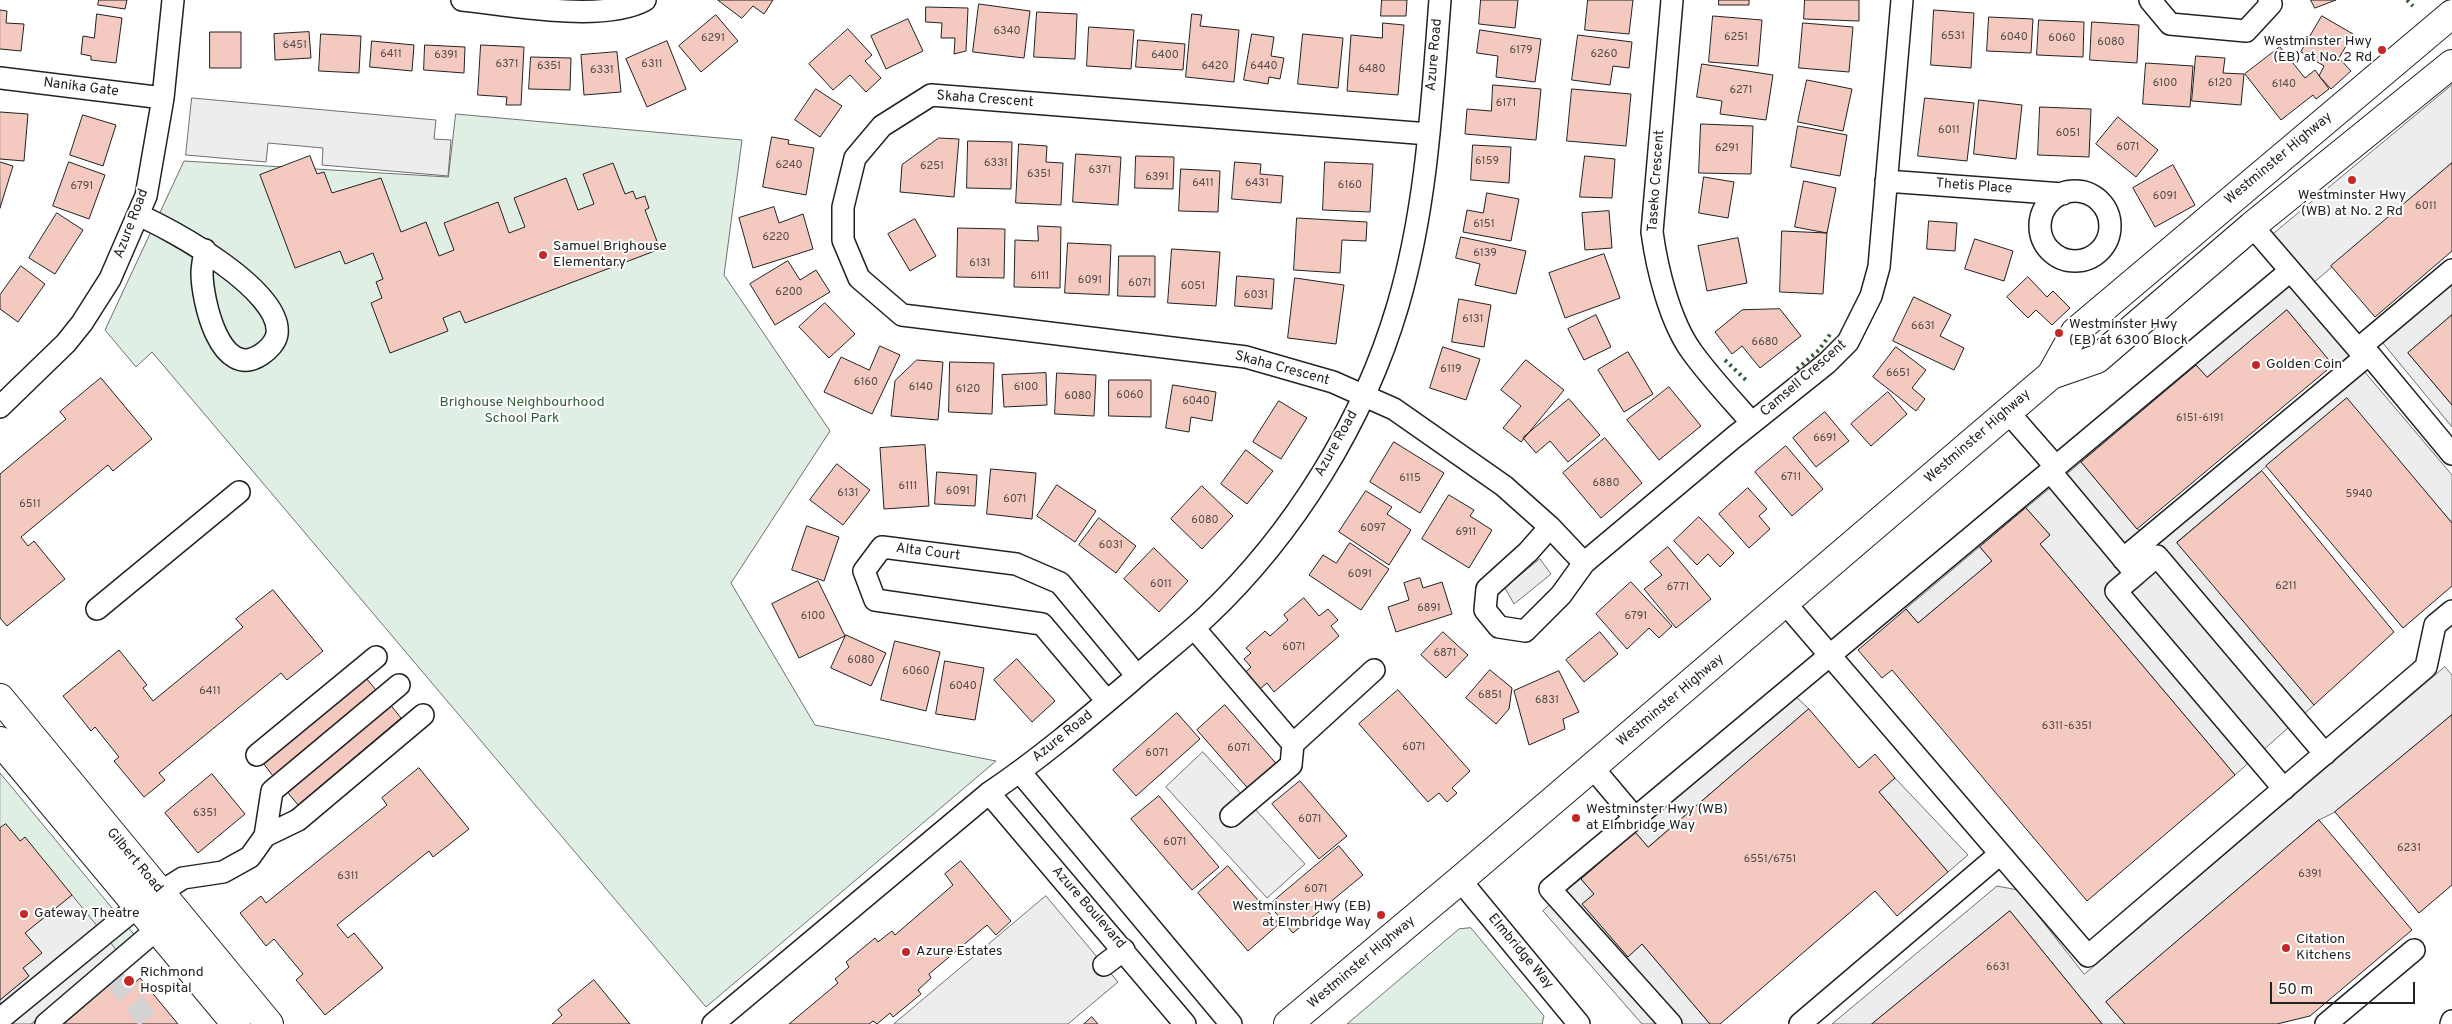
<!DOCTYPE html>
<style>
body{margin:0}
#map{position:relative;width:2452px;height:1024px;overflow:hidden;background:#fff;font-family:Overpass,sans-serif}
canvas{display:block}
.scale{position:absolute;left:2270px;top:982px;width:145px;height:22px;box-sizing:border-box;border:2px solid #222;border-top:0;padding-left:6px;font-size:15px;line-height:18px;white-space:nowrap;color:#222;-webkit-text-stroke:4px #fff;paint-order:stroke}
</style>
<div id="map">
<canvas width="2452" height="1024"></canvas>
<div class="scale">50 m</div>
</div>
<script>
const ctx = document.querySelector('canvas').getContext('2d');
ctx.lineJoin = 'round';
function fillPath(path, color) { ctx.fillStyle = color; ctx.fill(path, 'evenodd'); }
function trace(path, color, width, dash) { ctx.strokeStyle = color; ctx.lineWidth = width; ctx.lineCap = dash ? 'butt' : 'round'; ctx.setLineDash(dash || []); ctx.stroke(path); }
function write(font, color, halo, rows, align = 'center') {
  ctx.font = font + ' Overpass,sans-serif'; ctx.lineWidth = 4; ctx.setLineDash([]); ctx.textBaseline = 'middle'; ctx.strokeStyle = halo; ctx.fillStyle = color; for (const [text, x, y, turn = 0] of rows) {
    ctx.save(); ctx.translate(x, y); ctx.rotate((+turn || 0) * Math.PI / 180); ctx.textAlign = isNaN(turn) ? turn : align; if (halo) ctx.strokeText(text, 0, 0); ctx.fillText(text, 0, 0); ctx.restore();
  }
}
const green = new Path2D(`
 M456 114 742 140 724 275 830 431 731 583 815 725 996 761 706 1007 152 352 136 367 105 330 184 161 448 177Z
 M0 773 137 938 35 1024H0Z
 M1471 928 1544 1016 1542 1024H1347L1459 929Z`);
fillPath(green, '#e0efe3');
trace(green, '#6f6f6f', 1);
const parking = new Path2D(`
 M2452 85V163L2311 285 2265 241Z
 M192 98 436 120 434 139 451 140 448 176 322 165 323 148 268 143 266 162 186 155Z
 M2286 279 2452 475V523L2346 399 2177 542 2314 705 2235 775 2040 544 2050 535 2026 508 2081 462 2137 529 2161 537 2345 380 2287 310 2207 377 2189 359Z
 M2452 282V315L2408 353 2452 405V427L2382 342Z
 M1980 547 1992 561 1918 623 1906 609Z
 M1540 559 1551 574 1514 604 1505 588Z
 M2445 667 2452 675V715L2335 812 2319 820 2106 1002 2125 1024H2102L2010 911 1872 1024H1832L1997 886 2018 890 2084 974Z
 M1793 694 1809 709 1648 847 1635 832Z
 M1203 752 1305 864 1267 898 1166 787Z
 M1895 778 1968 855 1948 872 1879 792Z
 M1581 879 1594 894 1582 904 1628 956 1642 944 1710 1024H1642L1543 911Z
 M72 895 118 952 31 1024H0V1000L29 976 23 968 41 953 25 933Z
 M1046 896 1118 982 1068 1024H894Z`);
fillPath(parking, '#ededed');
trace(parking, '#6f6f6f', 1);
const building = new Path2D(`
 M99 0H127L125 9 98 5Z
 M718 0H773L764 14 753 6 742 18Z
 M1382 0H1407L1406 16H1381Z
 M1481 0H1518L1515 28 1479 24Z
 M1588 0H1633L1629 34 1585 30Z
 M1719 0H1749V5H1719Z
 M1805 0H1859V21L1804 19Z
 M2311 0H2336L2315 8Z
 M979 4 1030 11 1024 58 973 52Z
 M926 7 968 8 966 51 954 54 955 38H941L942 23 926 22Z
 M0 10 7 11 6 23 24 24 21 51 0 49Z
 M1934 10 1974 13 1971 68 1931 65Z
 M1037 12 1077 14 1075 59 1034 57Z
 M97 14 122 18 116 63 91 60V56L81 54 83 36 94 38Z
 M1192 14 1202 15 1200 26 1239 30 1234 82 1186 77Z
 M716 15 738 41 701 72 679 46Z
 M1713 16 1762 20 1758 66 1709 62Z
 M2322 16 2353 34 2339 58 2351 71 2331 89 2319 76 2324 66 2301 52Z
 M1989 17 2033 19 2031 53 1987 51Z
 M908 19 923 51 886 69 871 36Z
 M2039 20 2084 22 2083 57 2037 55Z
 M2092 22 2139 25 2137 63 2090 60Z
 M1383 23 1404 25 1398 95 1347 91 1351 35 1382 38Z
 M1803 23 1853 27 1849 72 1799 68Z
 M1089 27 1134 30 1131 69 1087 66Z
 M848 29 872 55 865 61 881 78 866 92 850 75 833 90 809 64Z
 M1480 30 1541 39 1535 82 1496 77 1498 56 1477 53Z
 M210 32H241V68H210Z
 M309 32 311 58 275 60 274 34Z
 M321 34 361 36 359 73 319 71Z
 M1252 34 1274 37 1271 56 1284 58 1280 79 1269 77 1268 84 1244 80Z
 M1303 34 1343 38 1338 88 1298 84Z
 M1578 35 1632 42 1629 68 1613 66 1610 85 1572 80Z
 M1138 40 1185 44 1183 70 1136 67Z
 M372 41 414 45 412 71 370 67Z
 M667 41 686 89 647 107 626 59Z
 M425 45 465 47 464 73 424 70Z
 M481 45 524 47 521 105H506L507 97 478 95Z
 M2280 47 2305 78 2315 70 2329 89 2316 99 2313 95 2281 120 2245 74Z
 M617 52 621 92 584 95 581 55Z
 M2196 56 2225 58 2223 73 2244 74 2241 105 2192 101Z
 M531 57 571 58 570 90 529 89Z
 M2146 63 2193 66 2190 107 2143 104Z
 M1702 64 1773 75 1766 120 1720 114 1722 101 1697 97Z
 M1807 80 1852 89 1843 131 1798 122Z
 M1493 85 1541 89 1536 140 1465 134 1467 109 1491 111Z
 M816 89 842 106 820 137 795 120Z
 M1572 89 1631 94 1626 146 1567 141Z
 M1925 98 1974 103 1967 161 1918 156Z
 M1979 100 2022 105 2016 159 1974 154Z
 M2040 107 2091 109 2089 157 2038 155Z
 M0 112 28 114 24 161 0 159Z
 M83 115 116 125 103 166 70 155Z
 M2118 117 2158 150 2136 177 2096 144Z
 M1701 124 1753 126 1751 174 1699 173Z
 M1798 126 1847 135 1840 176 1791 167Z
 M772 137 789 140 788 144 814 148 806 195 763 187Z
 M939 138 959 139 954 197 900 192 902 165Z
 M968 141 1012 142 1011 189 967 188Z
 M1019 144 1047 146 1046 162 1063 163 1061 205 1016 203Z
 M1473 145 1511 147 1509 183 1471 180Z
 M1076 154 1121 157 1118 205 1073 202Z
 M310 156 317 174 324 172 332 193 381 178 401 232 426 222 439 256 454 250 444 223 498 202 509 233 525 227 514 198 566 178 578 210 594 204 583 174 613 163 625 194 633 191 636 199 645 196 649 208 645 210 660 249 465 323 460 311 443 318 448 331 390 353 371 303 382 298 376 282 383 279 373 253 345 264 340 251 295 268 260 175Z
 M1136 156 1174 157 1173 189 1135 188Z
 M1585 156 1615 159 1612 198 1580 197Z
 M0 162 13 166 0 208Z
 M69 162 105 175 89 219 53 206Z
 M1235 162 1261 164 1260 174 1283 176 1281 203 1232 199Z
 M1325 162 1373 164 1370 212 1323 210Z
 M2452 163V251L2375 317 2331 266Z
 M2173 165 2195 205 2155 227 2133 188Z
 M1181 169 1220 171 1218 212 1179 211Z
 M1704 177 1734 182 1728 218 1699 213Z
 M1804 181 1836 188 1827 233 1795 227Z
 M1487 193 1519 199 1511 241 1463 232 1467 210 1483 213Z
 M774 207 779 223 803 214 813 249 753 268 739 218Z
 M1609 211 1612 248 1585 250 1582 213Z
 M57 213 83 230 55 274 29 258Z
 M1297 218 1367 222 1366 241 1342 240 1340 273 1294 270Z
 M915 219 936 256 910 271 888 234Z
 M1929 221 1957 223 1955 251 1927 249Z
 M1038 226 1061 227 1060 288 1014 287 1015 240 1038 241Z
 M958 228 1005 229 1004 278 957 277Z
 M1782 231 1827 233 1823 294 1780 292Z
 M1461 237 1526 251 1516 294 1475 285 1480 264 1456 258Z
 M1738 238 1747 283 1707 291 1698 246Z
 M1975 239 2013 251 2004 281 1965 269Z
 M1068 243 1111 245 1109 295 1065 293Z
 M1172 249 1220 252 1216 306 1168 303Z
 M1604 254 1620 298 1565 318 1549 273Z
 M1119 256H1155V297L1118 296Z
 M788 261 800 280 816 270 830 292 775 325 750 284Z
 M21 266 45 284 18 322 0 309V295Z
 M1237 276 1274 279 1272 309 1235 306Z
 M2028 277 2047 297 2053 291 2070 308 2052 325 2036 310 2028 318 2007 297Z
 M1295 278 1344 285 1336 344 1288 338Z
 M1914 297 1951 315 1940 336 1964 348 1954 370 1893 341Z
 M1459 299 1491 305 1484 347 1452 342Z
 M825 303 855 334 829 358 799 327Z
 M1780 309 1801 336 1760 368 1742 346 1732 354 1715 332 1742 310Z
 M2287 310 2333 365 2137 529 2081 462 2196 365 2207 377Z
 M1596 315 1611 347 1584 360 1568 329Z
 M2452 315V405L2408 353Z
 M880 346 900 355 872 414 824 392 841 357 869 370Z
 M1443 347 1480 359 1466 400 1430 388Z
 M1896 347 1926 370 1912 388 1925 399 1916 411 1873 377Z
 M1628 352 1653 394 1624 412 1598 370Z
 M917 360 943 362 938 420 891 416 895 381Z
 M1526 360 1564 390 1521 442 1503 428 1521 406 1501 390Z
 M950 362 994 363 992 414 949 412Z
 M1046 373 1047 405 1004 407 1002 375Z
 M1057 373 1096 375 1094 416 1055 414Z
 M101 378 152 439 113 471 108 465 21 537 28 546 34 541 65 579 7 626 0 618V474L66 419 60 412Z
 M1109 380H1151V417L1109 416Z
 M1173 385 1216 392 1212 421 1191 417 1189 432 1166 428Z
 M1669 387 1701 426 1659 460 1627 420Z
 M1888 392 1907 414 1871 446 1851 424Z
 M2347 398 2452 523V586L2403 628 2266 466Z
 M1569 399 1600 435 1568 462 1550 441 1536 453 1523 438Z
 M1279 401 1307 418 1281 459 1253 442Z
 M1825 412 1849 441 1816 467 1793 438Z
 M1605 438 1642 483 1601 518 1563 473Z
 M1394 442 1444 473 1420 513 1370 482Z
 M925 445 929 506 884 509 880 448Z
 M1786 446 1823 489 1792 516 1755 472Z
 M1246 450 1273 471 1247 504 1221 484Z
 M837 464 870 490 843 525 810 500Z
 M991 469 1036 473 1032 519 987 514Z
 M2262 471 2394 632 2314 705 2177 543Z
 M937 472 977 475 975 506 935 504Z
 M1057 485 1096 511 1075 542 1037 516Z
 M1202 486 1233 516 1202 549 1171 519Z
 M1748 488 1767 509 1759 516 1770 529 1749 548 1719 514Z
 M1366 491 1392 507 1387 514 1411 530 1389 565 1339 532Z
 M1449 495 1474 510 1470 516 1492 530 1469 568 1422 539Z
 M2026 508 2050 535 2040 544 2235 775 2087 901 1892 670 1882 678 1858 650 1906 609 1918 623 1992 561 1980 547Z
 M1699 517 1734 553 1720 567 1708 554 1697 565 1674 541Z
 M1099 518 1136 546 1116 573 1079 545Z
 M807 526 839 537 824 581 792 570Z
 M1350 543 1389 569 1361 610 1309 575 1323 555 1336 563Z
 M1668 547 1711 599 1676 628 1644 589 1662 575 1650 562Z
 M1154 548 1188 581 1159 612 1124 579Z
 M1420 578 1423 588 1442 582 1452 614 1396 632 1388 607 1409 600 1404 583Z
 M818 581 845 636 799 658 772 604Z
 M1631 582 1672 626 1659 638 1649 628 1627 649 1596 614Z
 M273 590 323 651 287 680 281 673 159 773 165 780 144 797 114 761 119 757 95 727 91 731 63 696 119 650 147 685 143 688 153 701 243 627 236 619Z
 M1304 598 1319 616 1328 609 1338 620 1331 626 1339 636 1274 692 1267 683 1260 689 1246 672 1251 667 1244 659 1251 653 1246 648 1265 631 1270 636 1288 620 1284 615Z
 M1443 632 1468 655 1446 678 1421 655Z
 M1600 632 1618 654 1584 682 1566 660Z
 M846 635 886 653 871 686 831 668Z
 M895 641 940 652 926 711 881 700Z
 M1017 659 1055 701 1032 722 994 680Z
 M945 661 984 668 975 720 936 714Z
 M1490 670 1512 688 1509 709 1496 724 1466 698Z
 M1559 671 1579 712 1563 719 1565 729 1529 745 1514 691Z
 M366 678 376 690 273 776 263 763Z
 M1398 690 1470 771 1452 788 1457 793 1447 802 1439 793 1428 802 1359 724Z
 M389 703 401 718 298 805 285 789Z
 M1225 705 1280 768 1252 793 1197 730Z
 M1809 709 1859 768 1875 754 1895 778 1879 792 1948 872 1897 916 1875 891 1720 1024H1710L1642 944 1628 957 1582 904 1594 894 1581 879 1635 832 1648 847Z
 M1177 713 1200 739 1136 796 1113 770Z
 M2452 715V885L2419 913 2335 812Z
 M419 768 469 829 433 857 429 851 337 925 348 938 354 933 383 968 325 1015 296 980 303 974 274 939 266 946 240 913 261 896 266 903 387 805 382 798Z
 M212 774 245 814 198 853 165 813Z
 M1300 781 1347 836 1319 859 1272 804Z
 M1159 796 1219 867 1192 890 1131 819Z
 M2319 820 2412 930 2310 1016 2277 1024H2125L2106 1002Z
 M6 824 20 841 25 837 72 895 25 933 42 953 23 968 29 976 0 1000V828Z
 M1339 846 1363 875 1293 933 1269 905Z
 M961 861 1011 921 996 935 987 925 929 974 931 978 918 990 921 994 893 1017 890 1013 877 1024 873 1021 869 1024H789L838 983 835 979 849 967 846 962 875 938 878 942 892 931 895 935 953 885 945 874Z
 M1228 866 1279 924 1248 951 1198 893Z
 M2010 911 2102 1024H1872Z
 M121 973 132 985 140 978 178 1024H59Z
 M594 980 630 1024H552L562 1015 558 1010Z
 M1092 1017 1098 1024H1084Z`);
fillPath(building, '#f3c9c0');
trace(building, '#222', 1);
trace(new Path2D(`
 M114 978 151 1024`), '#d3d3d3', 21, [21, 11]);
const minor = new Path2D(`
 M462 0C511 5 603 23 645 0
 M1672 0 1652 232C1657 269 1670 322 1692 352 1710 377 1732 400 1752 423
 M2150 0 2170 24 2246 31 2271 4 2269 0
 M0 78 163 98
 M1429 134 931 95 882 126 855 158 843 207V240L859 278 902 315 1246 357 1333 382 1394 409 1504 486 1550 527 1584 563
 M1886 181 2063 194
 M2040 226a35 35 0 1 1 70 0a35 35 0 1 1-70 0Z
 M138 215C172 229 283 291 277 334 276 342 268 350 262 354 220 383 202 299 202 273 202 266 204 258 205 250
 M2252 226 2358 349 2369 354 2452 454
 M2358 349 2452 270
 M0 407 66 343 82 323 110 279 146 196 163 98 173 0
 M2008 412 2056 467
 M2050 471 2136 574 2116 591 2284 789
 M1550 527 1528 552 1487 589 1485 610 1499 627 1525 631 1561 595 1584 563 1733 438 1827 363 1848 342 1871 296 1879 267 1902 0
 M2123 559 2369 354
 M2136 574 2157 556 2325 754
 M1785 603 2088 956 2426 667 2435 625 2452 611
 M97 609 239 492
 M1194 628 1293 744 1374 670
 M1107 701 1042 624 875 600 864 571 882 547 1016 564 1060 583 1137 676
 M257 755 376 657
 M1592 767 1635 818
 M1020 772 1231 1024
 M989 793 1185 1024
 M1231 816 1291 765 1293 744
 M265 836 298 820 423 715
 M1460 880 1579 1024
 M1104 965 1124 950
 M0 1019 137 907 183 878 223 872 250 857 265 836 272 791 399 685
 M46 1024 156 930
 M713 1024 989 793C1038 760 1083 722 1129 683 1154 661 1181 640 1206 617 1294 534 1364 421 1398 305 1427 206 1432 102 1440 0
 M1671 1024 1550 889 2290 271
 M1800 1024 2000 854
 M2326 1024 2414 950
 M2451 1024 2452 1021`);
const major = new Path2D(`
 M2051 375 2097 359 2252 226 2452 64
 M0 698 269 1024
 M0 741 236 1024
 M1288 1024 1460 880 2051 375 2075 332 2452 14`);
trace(minor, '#222', 24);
trace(major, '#222', 30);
trace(minor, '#fff', 21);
trace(major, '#fff', 28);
trace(new Path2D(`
 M2407 0 2413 6
 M1725 360 1747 381
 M1797 369 1819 350 1831 333`), '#2f5e38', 4, [2.5, 4]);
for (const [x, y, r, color] of [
 [2382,50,5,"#c62828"],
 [2352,180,5,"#c62828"],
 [543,255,5,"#c62828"],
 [2059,333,5,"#c62828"],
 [2256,365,5,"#c62828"],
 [1576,818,5,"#c62828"],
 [24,914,5,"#c62828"],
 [1381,915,5,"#c62828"],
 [2286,948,5,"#c62828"],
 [906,952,5,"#c62828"],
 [129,981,6,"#c62828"]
]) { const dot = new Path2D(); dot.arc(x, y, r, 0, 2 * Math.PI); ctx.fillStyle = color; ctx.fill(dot); trace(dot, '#fff', 2); }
write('11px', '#564c4a', null, [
 ["6340",1007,32],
 ["6531",1953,37],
 ["6251",1736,38],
 ["6040",2014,38],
 ["6291",713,39],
 ["6060",2062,39],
 ["6080",2111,43],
 ["6451",295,46],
 ["6179",1521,51],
 ["6411",391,55],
 ["6260",1604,55],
 ["6391",446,56],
 ["6400",1165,56],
 ["6371",507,65],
 ["6311",652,65],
 ["6351",549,67],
 ["6420",1215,67],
 ["6440",1264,67],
 ["6480",1372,70],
 ["6331",602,71],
 ["6100",2165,84],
 ["6120",2220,84],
 ["6140",2284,85],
 ["6271",1741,91],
 ["6171",1506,104],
 ["6011",1949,131],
 ["6051",2068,134],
 ["6071",2128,148],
 ["6291",1727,149],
 ["6159",1487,162],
 ["6331",996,164],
 ["6240",789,166],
 ["6251",932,167],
 ["6371",1100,171],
 ["6351",1039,175],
 ["6391",1157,178],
 ["6411",1203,184],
 ["6431",1257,184],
 ["6160",1350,186],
 ["6791",82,187],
 ["6091",2165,197],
 ["6011",2426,207],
 ["6151",1484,225],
 ["6220",776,238],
 ["6139",1485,254],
 ["6131",980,264],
 ["6111",1040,277],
 ["6091",1090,281],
 ["6071",1140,284],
 ["6051",1193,287],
 ["6200",789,293],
 ["6031",1256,296],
 ["6131",1473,320],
 ["6631",1923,327],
 ["6680",1765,343],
 ["6119",1451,370],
 ["6651",1898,374],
 ["6160",866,383],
 ["6140",921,388],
 ["6100",1026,388],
 ["6120",968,390],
 ["6060",1130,396],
 ["6080",1078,397],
 ["6040",1196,402],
 ["6151-6191",2200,419],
 ["6691",1825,439],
 ["6711",1791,478],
 ["6115",1410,479],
 ["6880",1606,484],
 ["6111",908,487],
 ["6091",958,492],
 ["6131",848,494],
 ["5940",2359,495],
 ["6071",1015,500],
 ["6511",30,505],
 ["6080",1205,521],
 ["6097",1373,529],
 ["6911",1466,533],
 ["6031",1111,546],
 ["6091",1360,575],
 ["6011",1161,585],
 ["6211",2286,587],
 ["6771",1678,588],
 ["6891",1429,609],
 ["6100",813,617],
 ["6791",1636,617],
 ["6071",1294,648],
 ["6871",1445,654],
 ["6080",861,661],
 ["6060",916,672],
 ["6040",963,687],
 ["6411",210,692],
 ["6851",1490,696],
 ["6831",1547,701],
 ["6311-6351",2067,727],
 ["6071",1414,748],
 ["6071",1239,749],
 ["6071",1157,754],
 ["6351",205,814],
 ["6071",1310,820],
 ["6071",1175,843],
 ["6231",2409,849],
 ["6551/6751",1770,860],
 ["6391",2310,875],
 ["6311",348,877],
 ["6071",1316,890],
 ["6631",1998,968]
]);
write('14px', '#222', '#fff', [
 ["Westminster Hwy",2372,42,"right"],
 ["(EB) at No. 2 Rd",2372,58,"right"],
 ["Westminster Hwy",2352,196,"center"],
 ["(WB) at No. 2 Rd",2352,212,"center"],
 ["Samuel Brighouse",553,247],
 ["Elementary",553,263],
 ["Westminster Hwy",2069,325],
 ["(EB) at 6300 Block",2069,341],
 ["Golden Coin",2266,365],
 ["Westminster Hwy (WB)",1586,810],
 ["at Elmbridge Way",1586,826],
 ["Westminster Hwy (EB)",1371,907,"right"],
 ["at Elmbridge Way",1371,923,"right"],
 ["Gateway Theatre",34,914],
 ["Citation",2296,940],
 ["Kitchens",2296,956],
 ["Azure Estates",916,952],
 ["Richmond",140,973],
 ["Hospital",140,989]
], 'left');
write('14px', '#222', '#fff', [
 ["Azure Road",1435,55,-85],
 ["Nanika Gate",81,88,7],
 ["Skaha Crescent",985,100,4],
 ["Westminster Highway",2279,159,-40],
 ["Taseko Crescent",1657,181,-86],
 ["Thetis Place",1974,187,4],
 ["Azure Road",132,224,-69],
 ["Skaha Crescent",1282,369,15],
 ["Camsell Crescent",1804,379,-41],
 ["Westminster Highway",1978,437,-41],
 ["Azure Road",1337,444,-61],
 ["Alta Court",928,553,7],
 ["Westminster Highway",1671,701,-40],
 ["Azure Road",1063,737,-39],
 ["Gilbert Road",134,861,50],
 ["Azure Boulevard",1088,908,49],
 ["Elmbridge Way",1520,952,50],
 ["Westminster Highway",1362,963,-40]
]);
write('14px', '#2f5e38', '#fff', [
 ["Brighouse Neighbourhood",522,403],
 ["School Park",522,419]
]);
</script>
